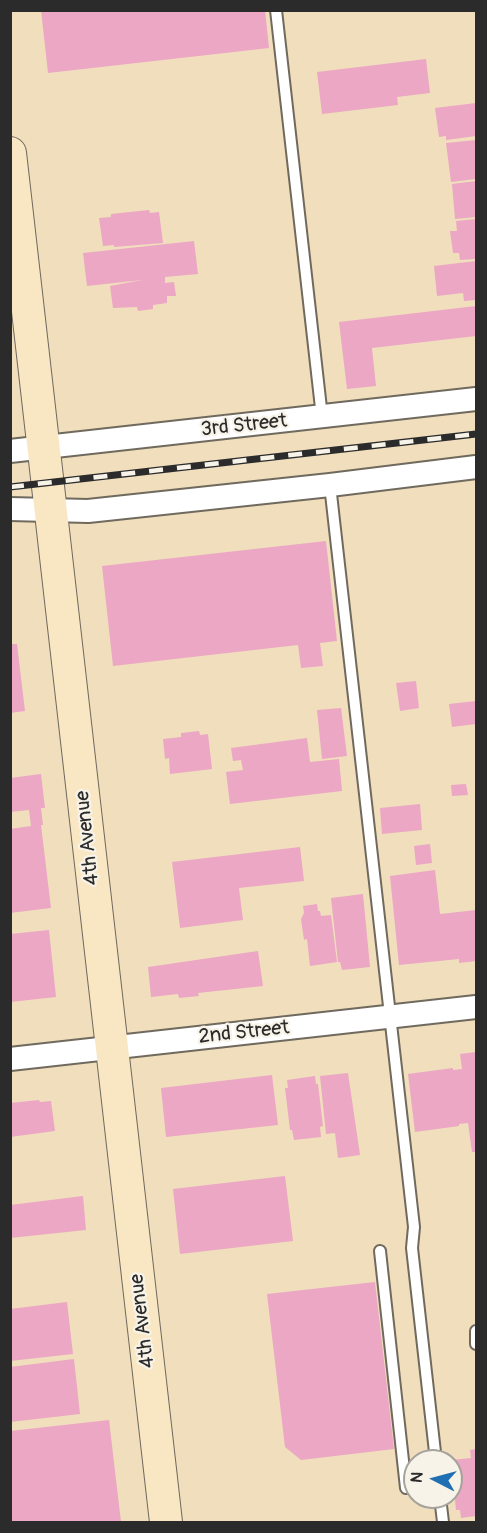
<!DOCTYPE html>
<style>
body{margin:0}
#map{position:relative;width:487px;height:1533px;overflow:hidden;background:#f0debd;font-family:Pangolin,sans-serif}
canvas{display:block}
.frame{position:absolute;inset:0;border:12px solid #2b2b2b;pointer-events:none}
.north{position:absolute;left:403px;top:1449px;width:60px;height:60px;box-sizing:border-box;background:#f7f3e8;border:2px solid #a5a39c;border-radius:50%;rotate:276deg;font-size:16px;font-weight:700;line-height:24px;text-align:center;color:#2b2b2b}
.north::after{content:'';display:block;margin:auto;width:21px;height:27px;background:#1f6fb2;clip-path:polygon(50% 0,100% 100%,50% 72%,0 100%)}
</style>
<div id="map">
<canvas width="487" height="1533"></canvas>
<div class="frame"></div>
<div class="north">N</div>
</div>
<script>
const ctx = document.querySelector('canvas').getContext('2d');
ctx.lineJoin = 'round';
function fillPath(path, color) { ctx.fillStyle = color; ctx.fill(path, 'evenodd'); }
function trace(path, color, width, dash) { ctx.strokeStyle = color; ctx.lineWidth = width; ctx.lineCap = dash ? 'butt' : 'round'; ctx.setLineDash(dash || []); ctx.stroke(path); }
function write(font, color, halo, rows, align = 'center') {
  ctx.font = font + ' Pangolin,sans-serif'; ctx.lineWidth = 4.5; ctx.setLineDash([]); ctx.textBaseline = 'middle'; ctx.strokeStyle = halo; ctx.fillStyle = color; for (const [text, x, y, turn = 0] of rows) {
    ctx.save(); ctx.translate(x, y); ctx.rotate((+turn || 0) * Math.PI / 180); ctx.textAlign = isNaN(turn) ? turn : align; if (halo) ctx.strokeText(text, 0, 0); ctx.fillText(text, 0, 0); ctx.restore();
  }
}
fillPath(new Path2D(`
 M41 10H265L269 48 48 73Z
 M426 59 430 93 397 97 398 105 322 114 317 72Z
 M476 103V136L446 140V136L439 137 435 108Z
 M476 140V179L451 182 446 143Z
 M476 181V217L455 219 452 184Z
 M149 210 150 213 159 212 163 243 114 247V245L103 246 99 218 111 217V214Z
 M476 219V259L460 260 459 253H453L450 231H457L456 221Z
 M194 241 198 274 165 277V283L174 282 176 296H167V303L153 305V309L138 311 137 307 113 308 110 286 142 280 87 286 83 253Z
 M476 261V300L464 301 463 293 437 296 434 266Z
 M476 306V336L372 348 376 386 347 389 339 322Z
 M326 541 337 641 320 643 323 666 301 668 298 645 113 666 102 566Z
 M10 644H17L25 711 10 713Z
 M416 681 419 708 400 711 396 683Z
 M476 701V724L452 727 449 704Z
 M341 708 347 756 322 759 317 710Z
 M199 731 200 735 208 734 212 769 170 774 169 758 165 759 163 739 181 737V733Z
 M307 738 310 762 339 759 342 791 230 804 226 772 243 770 241 760 233 761 231 748Z
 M41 774 45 808H41L43 825H41L51 908 10 913V829L31 826 29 810 10 812V778Z
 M466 784 468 795 452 796 451 785Z
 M420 804 422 830 382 834 380 808Z
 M430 844 432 863 416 865 414 846Z
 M300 847 304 881 239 888 243 920 180 928 172 862Z
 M435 870 440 914 476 910V961L459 963V959L399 965 390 876Z
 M363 894 370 967 342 970 340 962H338L331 898Z
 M317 904 318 911H320L321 916 331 915 337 962 310 966 307 939 304 940 301 919 304 913 303 906Z
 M49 930 56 997 10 1002V934Z
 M258 951 263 986 198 993 199 996 179 998 178 994 151 997 148 967Z
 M476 1052V1152H472L468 1123 459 1124V1126L415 1132 408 1074 453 1068V1070L462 1069 460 1054Z
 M348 1073 360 1155 338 1158 335 1133 326 1134 320 1076Z
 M272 1075 278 1125 166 1137 161 1088Z
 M315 1076 316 1084H318L323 1126 320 1127 321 1137 294 1140 292 1130H290L285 1088H288L287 1080Z
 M39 1100 40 1102 51 1101 55 1131 10 1137V1103Z
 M285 1176 293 1241 180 1254 173 1189Z
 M83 1196 86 1230 10 1238V1205Z
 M375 1282 394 1449 301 1460 285 1447 267 1294Z
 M67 1302 73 1354 10 1361V1309Z
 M74 1359 80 1414 10 1422V1367Z
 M109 1420 121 1522H10V1431Z
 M476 1449V1516L461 1518 460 1510H456L451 1460 471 1458 470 1450Z`), '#eba7c4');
const lane = new Path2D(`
 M276 10 322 417
 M330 485 414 1227 412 1248 436 1461
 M380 1251 406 1488
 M476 1331V1344
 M440 1497 443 1522`);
const street = new Path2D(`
 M10 451 476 399
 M10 509 88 511 330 485 476 467
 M10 1059 476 1007`);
const secondary = new Path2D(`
 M10 153 166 1522`);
trace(lane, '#706a5e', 14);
trace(street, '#706a5e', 26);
trace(secondary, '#706a5e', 34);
trace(lane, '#fff', 10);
trace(street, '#fff', 22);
trace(secondary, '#f9e7c3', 32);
const rail = new Path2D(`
 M10 487 476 434`);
trace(rail, '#2b2b2b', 7);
trace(rail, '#f7f3e8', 4.5, [14]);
write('20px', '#2b2b2b', '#f7f3e8', [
 ["3rd Street",244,426,-6],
 ["4th Avenue",88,838,-96],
 ["2nd Street",244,1033,-6],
 ["4th Avenue",143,1321,-97]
]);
</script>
